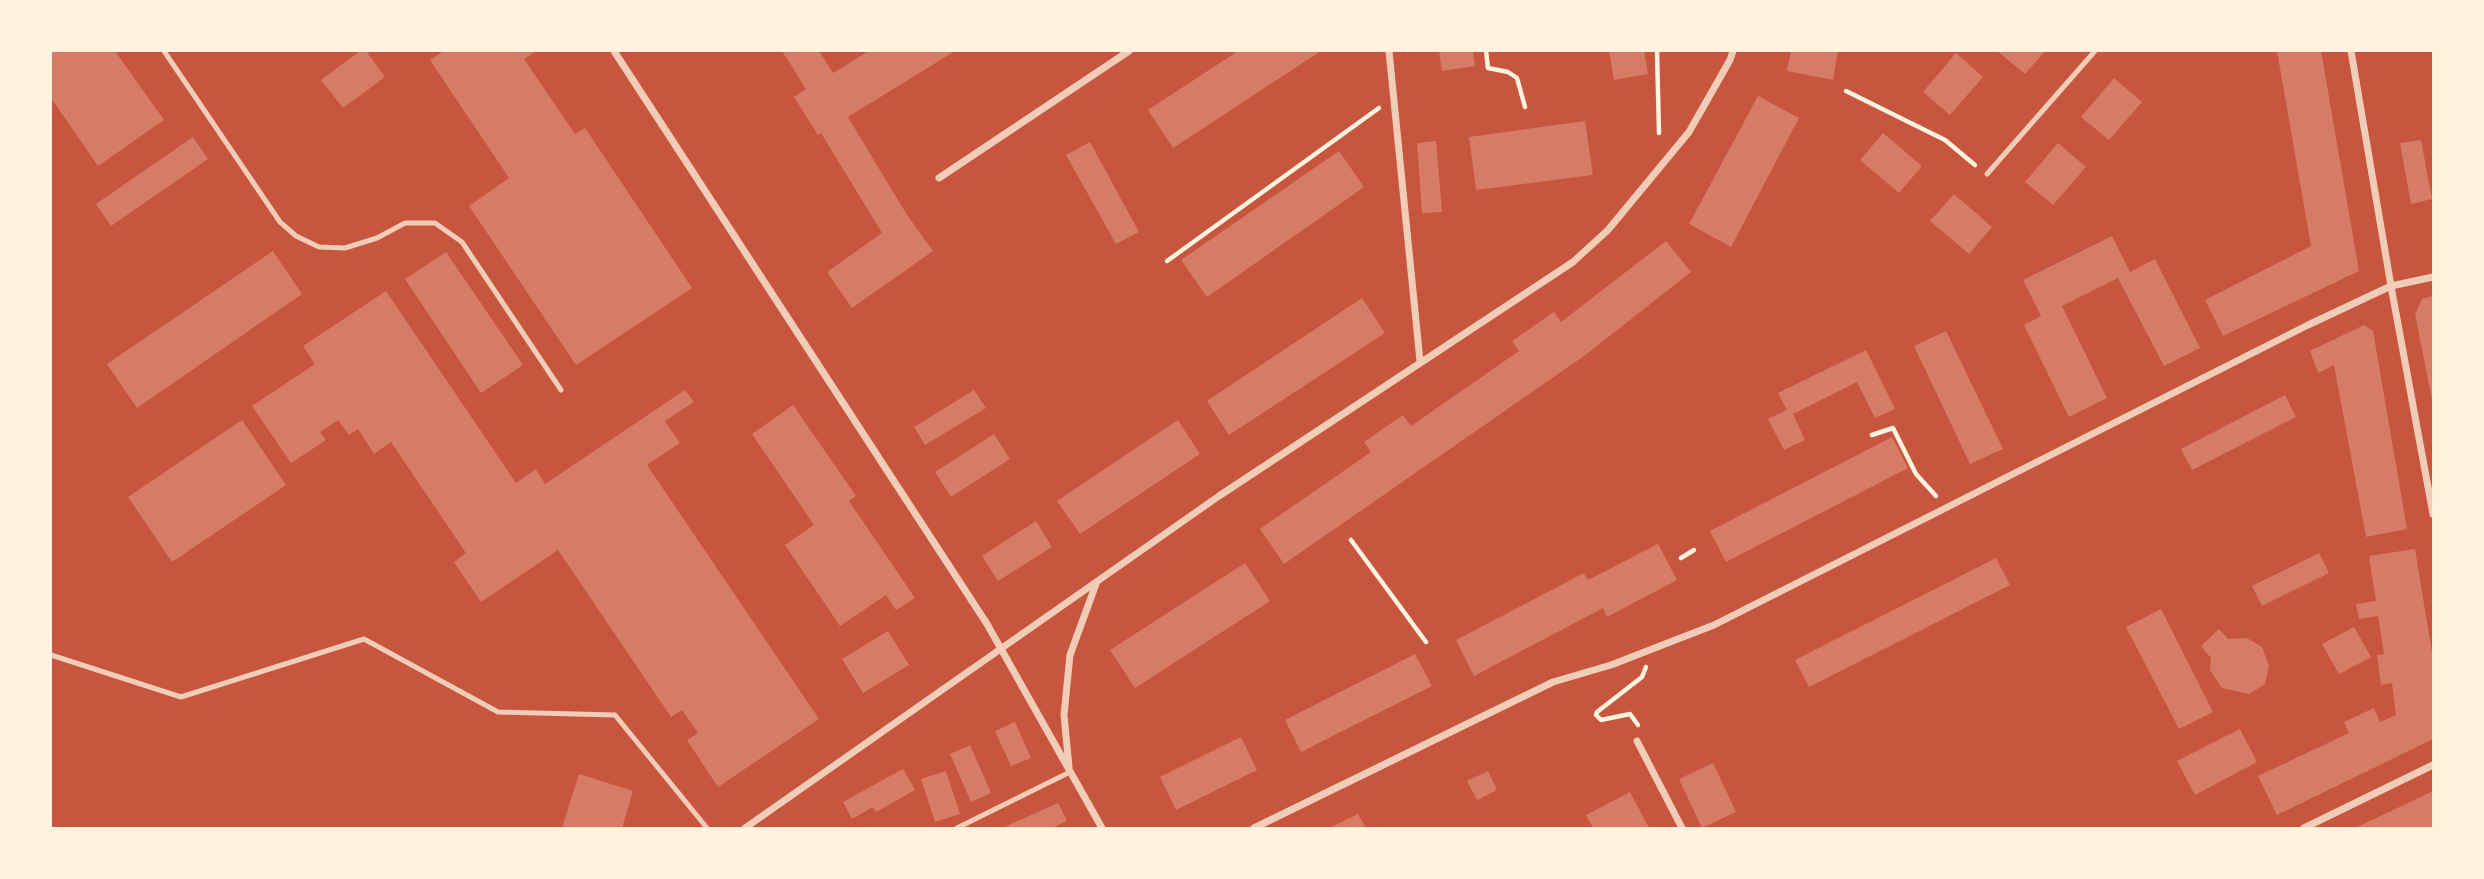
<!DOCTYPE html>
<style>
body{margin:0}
#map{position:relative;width:2484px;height:879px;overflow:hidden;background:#c8553d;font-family:Lato,sans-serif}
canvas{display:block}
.frame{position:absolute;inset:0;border:52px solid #fff3e0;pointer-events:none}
</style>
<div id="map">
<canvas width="2484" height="879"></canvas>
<div class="frame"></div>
</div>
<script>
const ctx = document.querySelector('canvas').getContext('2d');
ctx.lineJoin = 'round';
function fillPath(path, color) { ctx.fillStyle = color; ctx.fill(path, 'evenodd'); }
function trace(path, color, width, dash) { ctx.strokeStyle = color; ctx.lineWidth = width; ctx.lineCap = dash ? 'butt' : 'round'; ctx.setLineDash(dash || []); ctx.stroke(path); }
fillPath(new Path2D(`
 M51 51H115L164 120 98 166 51 98Z
 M360 51H366L385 77 343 108 321 80Z
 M444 51H536L524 59 575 134 585 128 692 288 576 365 469 206 509 178 430 60Z
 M782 51H819L833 73 869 51H955L848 117 907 215 933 251 852 308 827 272 882 233 821 133 818 135 794 97 806 89Z
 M1238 51H1321L1173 148 1148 110Z
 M1439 51H1473L1475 66 1442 71Z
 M1609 51H1644L1648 74 1614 80Z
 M1791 51H1838L1833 80 1787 71Z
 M1997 51H2045L2025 74Z
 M2277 51H2321L2359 271 2223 336 2205 300 2311 246Z
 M1956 53 1983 77 1950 115 1923 92Z
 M2114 78 2142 102 2109 140 2081 117Z
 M1758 96 1799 118 1731 247 1689 224Z
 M1585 121 1593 175 1476 190 1469 137Z
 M1883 133 1922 166 1899 193 1860 160Z
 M193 137 208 159 111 226 96 204Z
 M2421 140 2432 199 2411 204 2400 143Z
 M1436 141 1442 212 1422 213 1417 143Z
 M1090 142 1139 232 1116 244 1066 155Z
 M2058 143 2086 167 2053 205 2025 182Z
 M1339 151 1364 187 1207 297 1181 260Z
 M1954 194 1992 227 1969 254 1930 221Z
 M2112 236 2130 272 2155 259 2200 348 2164 366 2118 278 2062 306 2107 398 2069 417 2024 325 2041 316 2023 280Z
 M1666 241 1691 272 1584 356 1284 564 1260 529 1371 452 1364 442 1403 415 1411 426 1519 351 1512 341 1554 312 1561 322Z
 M273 251 302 294 137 408 107 364Z
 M446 252 523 365 481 393 405 279Z
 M386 291 516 483 536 469 545 484 685 390 694 402 665 421 680 443 647 465 819 719 718 787 687 740 698 733 682 710 671 717 558 550 481 602 454 562 466 553 391 442 374 454 358 429 349 435 338 420 320 432 326 440 291 463 252 406 315 364 303 346Z
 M2433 296V400H2432L2415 314 2422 299Z
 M1362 298 1385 333 1229 435 1207 401Z
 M2364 325 2373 331 2407 529 2366 537 2334 365 2318 373 2310 351Z
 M1946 331 2003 449 1970 464 1914 346Z
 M1866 350 1895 409 1875 418 1857 382 1793 414 1805 440 1784 450 1768 419 1787 410 1778 393Z
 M974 390 986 408 925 445 914 427Z
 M2285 395 2296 417 2192 470 2181 449Z
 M793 405 856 496 849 501 915 598 896 610 886 595 840 626 785 545 814 525 752 434Z
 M242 420 286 485 172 562 128 497Z
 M1178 420 1200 454 1080 534 1057 501Z
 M994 434 1010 459 951 497 935 472Z
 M1892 437 1908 468 1726 562 1710 531Z
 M1036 521 1052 547 998 581 982 556Z
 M1658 544 1677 580 1607 617 1603 608 1474 676 1456 640 1584 573 1588 580Z
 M2415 549 2433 659V739L2277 815 2258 776 2349 733 2344 722 2374 708 2380 722 2396 715 2392 683 2381 685 2377 655 2384 654 2378 616 2359 619 2356 604 2376 601 2369 556Z
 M2319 553 2329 573 2262 606 2252 586Z
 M1996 558 2010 585 1809 687 1795 660Z
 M1245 563 1270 601 1135 688 1110 650Z
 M2161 609 2213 712 2179 729 2126 627Z
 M2354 627 2371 657 2339 674 2322 644Z
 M2219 629 2228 639 2247 638 2262 647 2269 666 2265 684 2249 694 2222 688 2210 670 2211 658 2201 646Z
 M888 631 909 665 863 693 842 659Z
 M1415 654 1432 686 1301 752 1285 720Z
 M1015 722 1031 758 1011 766 995 731Z
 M2240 729 2257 762 2195 795 2177 761Z
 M1241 737 1257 770 1176 810 1160 777Z
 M970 745 991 793 971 802 950 754Z
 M1713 763 1736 812 1702 828 1679 779Z
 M903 769 915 790 876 812 873 807 852 819 843 802Z
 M946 771 960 814 935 822 921 779Z
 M1488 771 1497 790 1477 800 1467 781Z
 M579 774 633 791 622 828H562Z
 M2433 791V828H2355L2391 811Z
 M1630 792 1649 828H1593L1586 815Z
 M1058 803 1067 821 1052 828H1002Z
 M1358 814 1366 828H1329Z`), '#d67c66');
trace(new Path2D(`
 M1486 51 1488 68 1508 72 1517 78 1525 107
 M1657 51 1659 133
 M1846 91 1945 140 1975 165
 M1167 261 1379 108
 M1872 435 1893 428 1916 474 1936 496
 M1351 540 1426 642
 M1681 558 1694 550
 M1638 725 1630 714 1601 720 1596 715 1597 712 1642 677 1646 667`), '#fff3e0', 4.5);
trace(new Path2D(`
 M164 51 280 222 296 236 319 247 345 248 377 238 405 223H435L462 242 561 390
 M1987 174 2095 51
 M51 655 181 697 364 639 498 712 615 715 707 828
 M957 828 1070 772`), '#f1ccb7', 5);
trace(new Path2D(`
 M614 51 987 624 1102 828
 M1389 51 1420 361
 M2351 51 2391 286 2433 514
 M939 178 1129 51
 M1637 741 1682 828
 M1069 767 1064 715 1070 655 1096 584
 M745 828 1219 496 1573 262 1608 230 1689 132 1730 60 1733 51
 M1254 828 1553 682 1611 665 1714 625 2308 325 2391 286 2433 277
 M2304 828 2433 765`), '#f1ccb7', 7);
</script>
